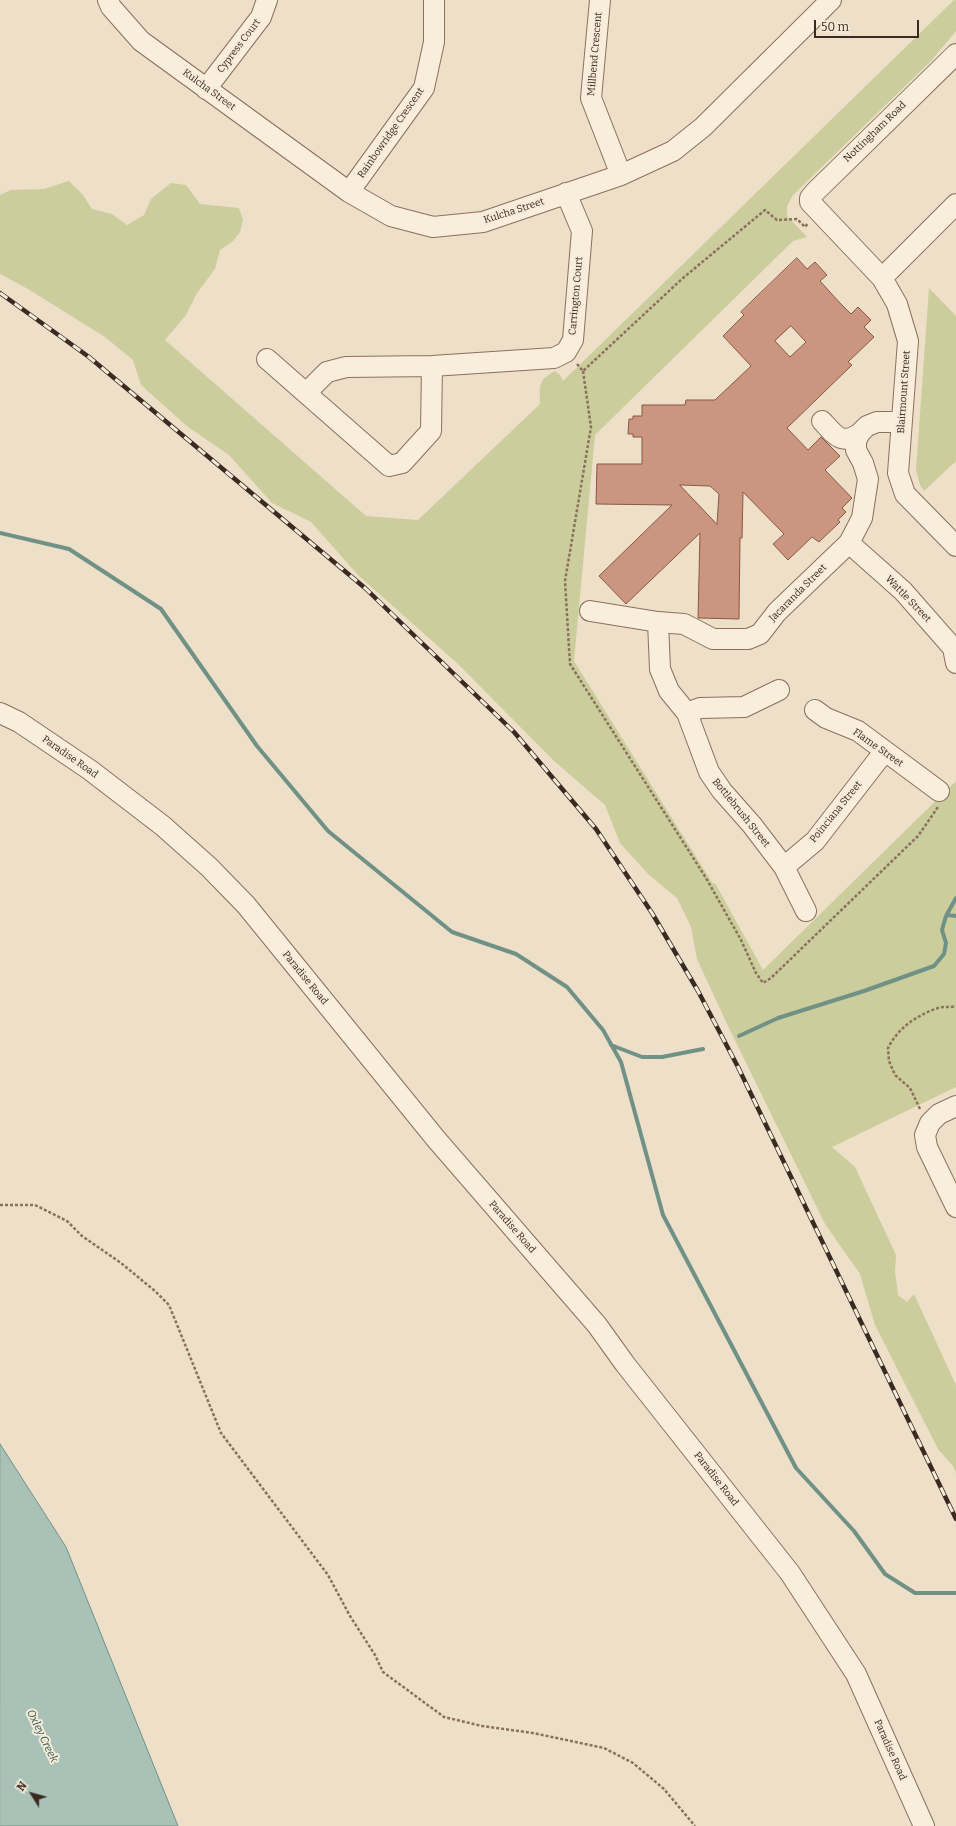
<!DOCTYPE html>
<style>
body{margin:0}
#map{position:relative;width:956px;height:1826px;overflow:hidden;background:#eedfc8;font-family:Bitter,serif}
canvas{display:block}
.north{position:absolute;left:12px;top:1774px;width:40px;height:40px;-webkit-text-stroke:3px #f6ead8;paint-order:stroke;rotate:307deg;font-size:11px;font-weight:700;line-height:16px;text-align:center;color:#3b2a21}
.north::after{content:'';display:block;margin:auto;width:14px;height:18px;background:#3b2a21;clip-path:polygon(50% 0,100% 100%,50% 72%,0 100%)}
.scale{position:absolute;left:814px;top:20px;width:105px;height:18px;box-sizing:border-box;border:2px solid #3b2a21;border-top:0;padding-left:5px;font-size:12px;line-height:14px;white-space:nowrap;color:#3b2a21;-webkit-text-stroke:3px #f6ead8;paint-order:stroke}
</style>
<div id="map">
<canvas width="956" height="1826"></canvas>
<div class="north">N</div>
<div class="scale">50 m</div>
</div>
<script>
const ctx = document.querySelector('canvas').getContext('2d');
ctx.lineJoin = 'round';
function fillPath(path, color) { ctx.fillStyle = color; ctx.fill(path, 'evenodd'); }
function trace(path, color, width, dash) { ctx.strokeStyle = color; ctx.lineWidth = width; ctx.lineCap = dash ? 'butt' : 'round'; ctx.setLineDash(dash || []); ctx.stroke(path); }
function write(font, color, halo, rows, align = 'center') {
  ctx.font = font + ' Bitter,serif'; ctx.lineWidth = 4; ctx.setLineDash([]); ctx.textBaseline = 'middle'; ctx.strokeStyle = halo; ctx.fillStyle = color; for (const [text, x, y, turn = 0] of rows) {
    ctx.save(); ctx.translate(x, y); ctx.rotate((+turn || 0) * Math.PI / 180); ctx.textAlign = isNaN(turn) ? turn : align; if (halo) ctx.strokeText(text, 0, 0); ctx.fillText(text, 0, 0); ctx.restore();
  }
}
fillPath(new Path2D(`
 M954 0H956V31L931 61 793 195 787 206V216L807 237 793 241 595 435 574 661 713 884 715 883 763 970 956 781V1087L832 1147 855 1167 896 1255 895 1271 898 1295 907 1302 914 1294 956 1385V1473L953 1466 938 1449 875 1325 860 1274 825 1224 727 1024 697 959 691 927 677 898 648 874 620 843 605 805 554 761 458 664 358 575 311 522 272 503 229 455 188 427 141 385 133 360 105 337 28 289 0 274V195L11 190 44 189 69 181 83 195 92 209 112 214 127 225 144 215 151 199 171 183 186 185 200 204 239 208 243 220 240 232 233 241 220 250 215 269 197 293 186 315 165 340 366 516 418 520 540 404C540 385 537 381 555 371L560 375 563 381Z
 M929 288 956 316V461L924 491 920 485 916 470Z`), '#cccd9c');
const water = new Path2D(`
 M0 1444 66 1547 178 1826H0Z`);
fillPath(water, '#a9c2b8');
trace(water, '#709185', 1);
trace(new Path2D(`
 M0 533 69 549 161 609 257 746 328 831 452 932 516 954 567 987 603 1030 621 1062 663 1215 796 1468 854 1531 885 1574 915 1593H956
 M947 915 956 916
 M739 1036 778 1018 864 991 934 966 944 954 946 943 942 930 946 916 956 898
 M611 1045 642 1057H662L703 1049`), '#709185', 4);
const building = new Path2D(`
 M797 258 807 269 815 262 827 275 820 281 840 303 851 314 858 307 871 320 864 327 874 337 848 362 852 365 787 428 808 450 821 437 840 456 825 470 852 498 842 508 846 512 838 520 840 522 819 542 812 537 788 560 773 544 784 534 743 492 742 538H740L739 619 698 618 700 533 626 604 599 576 672 505 596 504 597 464H642V437H633V434H628L629 419H633V416H642V405H685L686 400H715L751 366 723 336 744 315 741 312ZM791 326 806 342 790 357 775 341ZM680 485 710 486 719 494 717 524Z`);
fillPath(building, '#cb967f');
trace(building, '#895743', 1);
const minor = new Path2D(`
 M108 0 111 7 141 41 349 192 391 216 433 227 483 222 621 175 673 151 703 127 831 0
 M600 0 591 98 621 175
 M956 54 815 192 810 198V202L882 278 897 304 908 341 898 473 905 494 956 546
 M206 89 261 17 267 0
 M349 192 424 88 434 42V0
 M882 278 956 204
 M267 359 389 466 402 463 431 431 432 366
 M306 393 327 372 346 367 432 366 554 358 566 352 573 340 582 231 566 193
 M822 421C835 435 841 446 860 433
 M849 543 903 591 953 648 956 663
 M590 611 658 622 684 624 713 639H748L760 634 777 612 849 543 862 518 868 479 863 463 856 450V441L860 433 867 426 877 422H901
 M658 622 660 669 669 691 687 713 709 772 722 791 752 825 784 867 806 911
 M815 710 826 718 858 731 939 791
 M0 713 19 722 90 770 163 826 209 867 246 905 436 1139 597 1325 625 1364 790 1573 856 1674 924 1826
 M687 713 700 708 744 707 779 690
 M784 867 815 841 884 752
 M956 1106 939 1114 930 1123 925 1135 927 1147 956 1207`);
trace(minor, '#8a705d', 22);
trace(new Path2D(`
 M577 364 583 371 683 278 765 210 777 220 797 219 805 227 808 223
 M583 371 591 427 565 581 570 664 706 878 741 940 756 973 763 983 771 978 918 836 938 807
 M920 1109 910 1088 895 1075 889 1061 888 1048C898 1028 917 1015 938 1008 944 1006 950 1008 956 1006
 M0 1205H35L67 1221 82 1236 121 1263 155 1291 169 1305 221 1433 328 1575 350 1616 375 1655 383 1672 444 1717 482 1726 533 1733 604 1748 633 1763 664 1789 695 1826`), '#8a705d', 2.5, [3, 2]);
trace(minor, '#f9eddc', 20);
const rail = new Path2D(`
 M0 293 89 357 365 588 514 732 596 829 652 913 698 991 738 1067 956 1519`);
trace(rail, '#3b2a21', 4.5);
trace(rail, '#f6ead8', 3, [9]);
write('10px', '#3b2a21', '#f6ead8', [
 ["Cypress Court",239,46,-53],
 ["Millbend Crescent",595,54,-85],
 ["Kulcha Street",209,90,36],
 ["Nottingham Road",875,132,-44],
 ["Rainbowridge Crescent",391,133,-55],
 ["Kulcha Street",514,211,-18],
 ["Carrington Court",576,296,-85],
 ["Blairmount Street",904,392,-86],
 ["Jacaranda Street",798,593,-45],
 ["Wattle Street",908,599,46],
 ["Flame Street",878,748,35],
 ["Paradise Road",70,757,35],
 ["Poinciana Street",836,812,-51],
 ["Bottlebrush Street",741,813,51],
 ["Paradise Road",305,978,51],
 ["Paradise Road",512,1227,49],
 ["Paradise Road",716,1479,52],
 ["Paradise Road",890,1750,66]
]);
write('italic 11px', '#305a53', '#f6ead8', [
 ["Oxley Creek",42,1736,64]
]);
</script>
